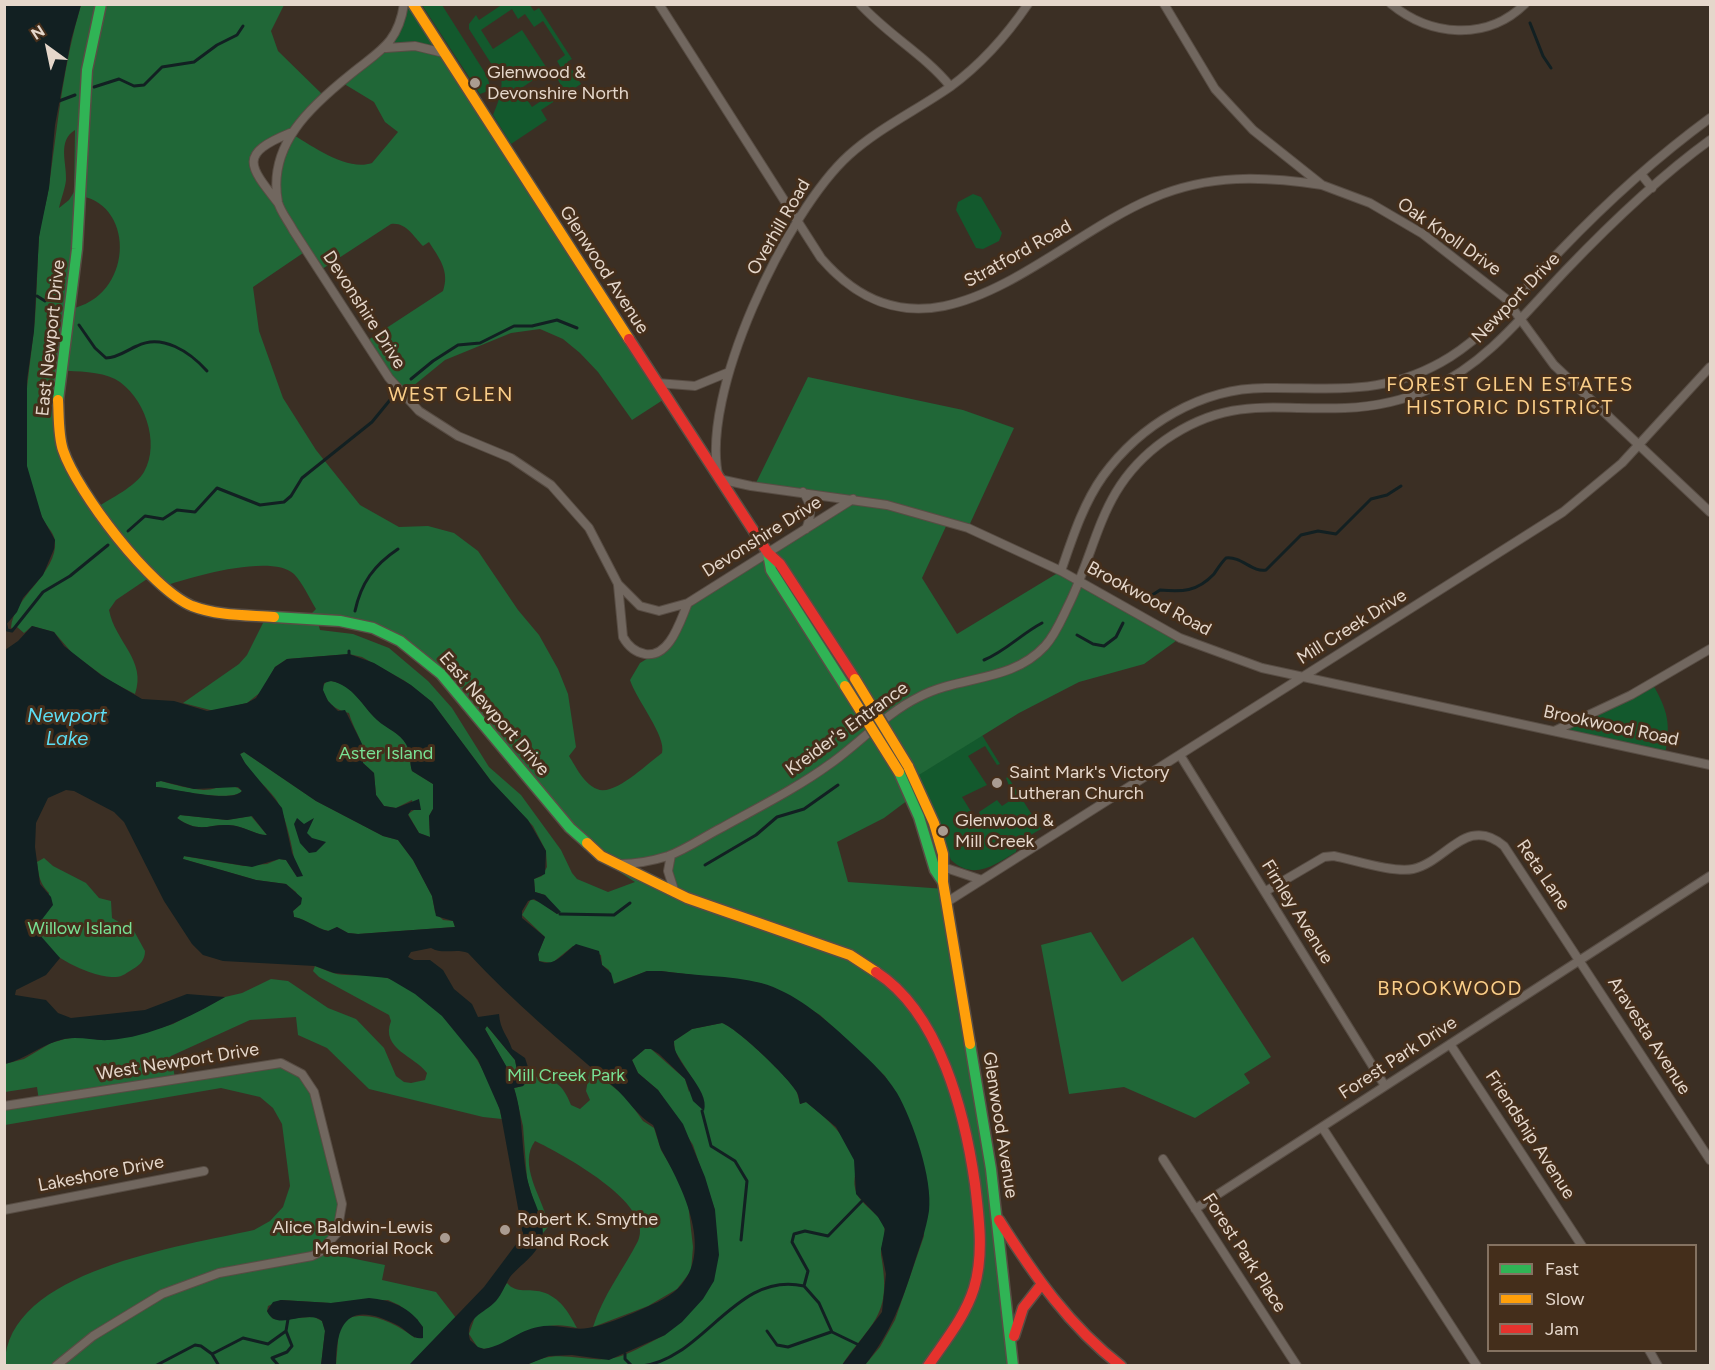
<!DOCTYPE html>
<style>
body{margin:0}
#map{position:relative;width:1715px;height:1370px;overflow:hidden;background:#3b2f24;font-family:Figtree,sans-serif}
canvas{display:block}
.frame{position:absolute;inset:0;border:6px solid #e5d7cb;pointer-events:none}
.legend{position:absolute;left:1487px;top:1244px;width:210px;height:108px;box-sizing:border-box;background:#442e1b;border:2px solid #847261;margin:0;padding:8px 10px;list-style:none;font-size:18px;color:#e5d7cb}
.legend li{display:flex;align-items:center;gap:12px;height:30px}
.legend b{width:30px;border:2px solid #847261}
.north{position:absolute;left:18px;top:18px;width:60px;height:60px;-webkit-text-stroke:4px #442e1b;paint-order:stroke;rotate:327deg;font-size:16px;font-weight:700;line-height:24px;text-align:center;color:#e5d7cb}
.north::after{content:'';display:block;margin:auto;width:21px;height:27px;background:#e5d7cb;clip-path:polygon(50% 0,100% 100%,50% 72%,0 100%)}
</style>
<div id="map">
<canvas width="1715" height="1370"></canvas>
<div class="frame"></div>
<ul class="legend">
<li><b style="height:8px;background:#30b455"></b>Fast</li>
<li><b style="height:8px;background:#ff9f0a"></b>Slow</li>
<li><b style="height:8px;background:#e5322d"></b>Jam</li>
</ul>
<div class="north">N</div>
</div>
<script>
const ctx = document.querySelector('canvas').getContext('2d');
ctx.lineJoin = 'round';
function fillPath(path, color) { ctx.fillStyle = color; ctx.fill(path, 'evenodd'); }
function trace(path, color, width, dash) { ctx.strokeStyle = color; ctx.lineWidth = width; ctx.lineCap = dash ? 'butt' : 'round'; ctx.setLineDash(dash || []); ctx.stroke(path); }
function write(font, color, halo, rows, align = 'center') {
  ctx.font = font + ' Figtree,sans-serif'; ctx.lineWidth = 6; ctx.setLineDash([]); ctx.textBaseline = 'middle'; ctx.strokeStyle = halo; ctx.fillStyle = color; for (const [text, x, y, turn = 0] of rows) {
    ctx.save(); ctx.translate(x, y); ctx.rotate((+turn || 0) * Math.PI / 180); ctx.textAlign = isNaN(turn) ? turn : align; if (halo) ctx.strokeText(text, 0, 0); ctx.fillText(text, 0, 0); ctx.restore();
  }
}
fillPath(new Path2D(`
 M503 4 530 5 534 11 539 8 572 59 567 62 581 84 541 110 547 120 511 144 493 115C501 96 506 82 496 63L492 65 469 29V24L476 15 479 20ZM512 9 518 19 525 14 534 27 543 21 565 55 557 61 564 73 557 78 562 87 532 107 520 89 548 70 522 30 493 49 481 30Z
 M404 5H413L444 53 386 48Z
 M422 5H442L487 76 490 86 488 91 480 94Z
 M973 194 981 197 1002 233 999 241 983 249 976 248 956 210 958 202Z
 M1652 683C1668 711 1671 723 1665 755L1554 731Z
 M982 735 1000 764 997 765 985 746 968 756 987 785 962 797 975 818 980 814 979 812 997 800 1002 806 1014 798 1006 778 1008 777 1041 829 1017 843 1016 852C994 865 974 881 951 860L918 775Z`), '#13592d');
fillPath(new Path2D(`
 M81 5H284L271 31 278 51 325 97 290 133C311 145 347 172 372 163L398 132 385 122 374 102 341 82 386 48 404 46 444 53 666 398 632 420 598 372 580 353 563 339 540 329 511 333 445 360 402 395 365 342 443 291C450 271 439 258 429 242L423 246C413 236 406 222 391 224L319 271 306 251 253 287 259 331 283 398 316 450 360 505 399 527 428 526 454 533 478 551 518 610 539 635 558 669 568 694 576 747 569 756C576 767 584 784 597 789 614 797 648 763 662 753 667 737 636 699 630 680L640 663 663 649 688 603 852 499 754 487 808 377 963 410 1014 428 968 528 948 522 922 578 957 634 1061 571 1180 638 1144 664 1079 682 1019 713 914 778 920 791 884 818 837 842 848 882 945 889 991 1169 1013 1365H865L880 1347 895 1320 924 1236 925 1173 907 1115 885 1076 864 1056 820 1015 783 993 760 983 661 971H647L613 984 609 970 602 965 601 955 573 946 552 963 539 961 538 954 545 937 522 915 531 899 542 903 557 914 560 913 545 895 535 892 534 879 542 876 547 867 546 851 533 826 491 781 432 702 405 681 362 657 349 654 287 659 275 667 262 691 247 703 214 711 183 703 239 664 247 655 266 617 306 619 316 609C310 599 302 582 294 574 271 553 187 578 162 587L150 577 116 600 109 610C115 642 147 660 135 694L110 681 73 654 54 632 32 626 24 633 17 627 11 628C13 597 58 573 55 541 54 532 45 525 42 517 34 497 26 472 25 451 22 406 31 363 35 319 37 292 37 265 39 237 41 218 48 199 50 179 58 120 64 62 81 5ZM75 130 74 192 69 200 59 208C61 199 65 189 66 180 67 163 57 141 75 130ZM290 133 283 153 278 202 253 163 264 143ZM81 196C136 206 133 297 70 309ZM61 370C77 372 100 371 115 379 144 395 161 443 144 472 135 487 111 498 96 508L68 463ZM318 623 364 630 402 648 440 679 584 849 635 882 608 892 577 879 572 873 561 850 521 795 489 767 452 708 428 681 389 648 353 634 320 630ZM671 855 670 883 674 892 630 864Z
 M327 681C352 680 362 707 378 720 387 728 400 733 406 744 412 754 409 762 412 771L433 784V809L429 816 430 837 419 833 408 814 414 810 412 800 396 808 384 806 376 795 374 773 363 763C361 756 363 749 361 742 357 732 352 724 349 713 335 710 325 702 322 687Z
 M244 752 316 801 383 836 398 840 413 860 432 896 435 912 443 920 453 921 455 927 358 934 348 933 337 927 329 931C315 928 308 920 294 917L293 911 301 904 296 892 286 884 256 880 183 859V856L244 866 267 864 279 859 286 860 297 877C295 859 286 812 275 798 264 784 247 771 240 754Z
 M161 781C175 785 190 789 204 790 216 790 232 781 242 791 232 803 172 789 156 787V782Z
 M180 815 227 820 251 816 267 835C260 836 246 828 236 826 211 821 202 836 177 818Z
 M44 858 53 866 86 883 99 898 111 901 112 918 134 931 145 951C145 960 140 965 133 969 128 972 122 977 116 977 96 979 37 954 38 929 39 918 46 904 49 893 39 882 39 876 37 862Z
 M1091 932 1122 982 1193 937 1271 1057 1244 1074 1250 1083 1195 1118 1124 1087 1069 1094 1041 945Z
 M315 966C325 970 335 975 346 975 360 976 373 974 387 978 437 994 493 1068 502 1119L483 1117 369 1089 327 1048 298 1035 296 1017 250 1020 171 1056 175 1078 281 1063 309 1082 342 1204 337 1233 321 1252 385 1265 382 1280 436 1292 456 1318 409 1366 336 1365 339 1329 349 1318C372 1311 396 1324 415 1338L418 1320 399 1305 388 1300 331 1303 281 1300 268 1306 267 1311 273 1319 314 1317 322 1321 325 1331 321 1365H5C5 1270 184 1246 254 1230L270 1221 283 1207 290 1186 282 1124 273 1108 260 1097 221 1088 5 1125V1106L39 1101 37 1087 5 1092V1064L24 1059 51 1043 65 1039 79 1037 102 1040 139 1034 173 1024 225 997 242 993 271 979 288 981 328 1008 356 1019 384 1048 396 1076 404 1082 411 1083 425 1080 427 1073C415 1056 380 1049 391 1021L389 1015 319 977 313 971Z
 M722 1023C737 1028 787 1076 796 1090 798 1095 799 1100 800 1104L806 1102C825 1117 848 1136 855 1161 857 1170 853 1179 855 1188 858 1204 876 1210 883 1224 888 1235 880 1245 881 1255 892 1316 873 1320 842 1365L526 1366C558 1345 586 1366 618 1357 634 1352 650 1342 665 1335L715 1210 693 1145 658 1090 638 1073 632 1060 645 1049H651L685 1079 689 1092 692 1078 675 1051 674 1041 692 1029Z
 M487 1026 515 1060 517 1070 513 1079 485 1029Z
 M590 1069 625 1096 643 1121 654 1128 661 1150 678 1179 688 1203 693 1247 691 1271 677 1289 648 1306 593 1327C603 1295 623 1270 638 1241 656 1204 560 1153 535 1141 518 1164 541 1196 547 1219L548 1227 543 1233 527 1179 523 1126 514 1088 523 1086 531 1076C554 1078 563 1084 571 1105L580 1109 590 1100 586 1091Z
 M507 1283C516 1294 529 1288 542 1292 560 1297 569 1313 577 1328 530 1315 507 1354 478 1348L469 1334 476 1314 493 1303Z`), '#206737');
fillPath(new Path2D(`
 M5 4 81 5 71 40 55 125 49 188 39 237 34 331 27 380V466L42 517 55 540 54 549 43 575 23 598 17 612 5 626Z
 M32 626 54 632 64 646 101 675 142 699 174 701 207 711 247 703 256 698 275 667 287 659 349 654 374 663 411 685 432 702 491 781 528 820 546 851 545 874 534 879 535 892 545 895 561 912 557 914 534 899 528 901 522 911V918L545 937 538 954 539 961C555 968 565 952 576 944L599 951 602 965 611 973 614 984 647 971H661C692 976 731 975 761 983 794 992 823 1017 848 1040 865 1056 885 1073 897 1093 913 1121 933 1179 929 1211 926 1230 920 1246 914 1264 902 1302 890 1334 865 1365H842L882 1312 886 1274 881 1249 885 1229 878 1217 856 1194 854 1160 836 1127 806 1102 800 1104C799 1100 799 1095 796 1091 787 1076 737 1028 722 1023L692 1029 674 1041C671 1061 711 1089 704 1111L693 1101 685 1079 659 1054 651 1049H645L632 1060 638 1073 658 1090 683 1124 705 1177 715 1210 719 1255 714 1281 703 1299 682 1322 665 1335 609 1360 572 1355 549 1356 526 1365H409L484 1287 523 1235 500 1110 478 1060 442 1016 415 994 388 978 334 973 315 966 223 961 203 955 192 944 164 901 124 822 114 812 74 791 66 790 48 798 36 823 35 847 40 884 51 897 53 905 40 922 39 934 60 958 46 975 16 990 15 995 46 1000 58 1013 71 1018 145 1010 187 994 225 997C190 1017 151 1037 109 1040 94 1041 80 1036 64 1039 42 1044 26 1059 5 1064V647V650L18 641ZM331 681C354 686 362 706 377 720 387 729 400 733 406 744 412 754 409 762 412 771L433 784V809L429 816 430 837 419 833 408 815 411 810H421L419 799 396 808 384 806 376 795 374 773 363 763 362 744 345 710 338 711 328 701 323 690 324 683ZM244 752 316 801 383 836 398 840 413 860 432 896 436 916 453 921 455 927 358 934 348 933 337 927 328 931C315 928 308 920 294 917L293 911 301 904 302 898 286 884 256 880 183 859 184 856 252 867 279 859 286 860 297 877 303 876 292 853 282 808 245 763 240 754ZM161 781 194 789 238 787 242 791C231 804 173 788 156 787V782ZM180 815 227 820 252 816 267 835C260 836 246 828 236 826 212 821 201 836 177 818ZM431 948C443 955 456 948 468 953 513 1002 564 1044 614 1087 628 1099 637 1116 653 1125 657 1133 658 1143 662 1151 681 1185 713 1247 682 1284 672 1297 655 1303 640 1310 624 1317 605 1325 588 1328 572 1331 556 1323 538 1327 519 1330 504 1346 484 1349L478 1347 470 1340C464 1317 484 1314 496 1301 502 1294 505 1285 510 1277 521 1264 537 1255 542 1238 546 1223 534 1203 530 1189 520 1156 525 1121 514 1088L523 1086 531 1076 525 1058 512 1049C508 1036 500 1030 499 1014L478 1017 472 1004 454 989 443 970 430 960H414L408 957 411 952ZM487 1026 515 1060 517 1070 513 1078 485 1029Z
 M297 818 304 824 314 818 307 833 312 838 326 842 316 852 309 853 300 843 294 824Z
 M369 1298C391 1300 410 1307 423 1327V1338C413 1340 407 1331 399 1326 353 1302 336 1316 336 1365H321L325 1331 322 1321C306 1308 276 1333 267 1311L273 1302 281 1300 331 1303Z`), '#122022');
trace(new Path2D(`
 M1530 23 1543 56 1551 68
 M94 87 119 79 134 86 144 85 162 67 194 62 217 45 237 35 243 26
 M59 101 75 95
 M37 296 45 301
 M79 325 95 348 106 358C118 358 127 350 137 346 162 333 190 352 207 371
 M411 379 433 361 458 345 480 343 514 326H532L557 320 577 328
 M128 531 145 516 163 519 177 510 195 512 217 488 260 505 284 502 291 496 302 478 372 422 390 400
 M1143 601 1160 590C1182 592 1197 592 1214 574 1218 568 1221 563 1226 558 1241 556 1253 573 1266 570L1301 535 1318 531 1336 534 1371 499 1387 495 1401 486
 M355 611C361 583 374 565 398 549
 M6 625 7 630 12 631 43 592 70 576 108 545
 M1077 635 1093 644 1104 646 1116 637 1123 623
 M349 651V654
 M984 660C1006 651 1021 634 1042 623
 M705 865 756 835 777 817 804 809 838 785
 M560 914 614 915 630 903
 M702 1111 711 1146 735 1161 747 1181 741 1240
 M804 1286 808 1271 792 1242 794 1234 805 1231 828 1236 862 1201
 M767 1331 777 1345 788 1347 831 1332
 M212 1354 219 1366
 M625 1354V1359L632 1366
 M155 1366 195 1345 201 1346 212 1354 243 1338 268 1344 286 1331 288 1319
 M279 1366 272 1358 287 1352 292 1346 286 1331
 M642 1366C704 1359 736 1270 804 1286L819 1303 832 1332 859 1345`), '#122022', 3);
const street = new Path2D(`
 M404 4C398 44 379 51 351 74 311 106 267 145 278 202 280 211 289 222 293 230L389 378 419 411 458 436 511 458 551 485 589 528 618 584 640 606 659 611 688 603 853 499
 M659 4 821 258C929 383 1045 243 1153 198 1209 174 1263 176 1322 185
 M860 4C888 35 925 55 950 86
 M1028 4C1007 35 980 65 950 87 917 110 879 128 849 155 787 211 698 396 719 479L751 486 887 505 968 528 1061 571 1180 638 1262 668 1710 765
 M1164 4 1215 89 1253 130 1322 185 1370 203 1423 234 1505 298 1554 365 1710 512
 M1391 4C1430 36 1486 42 1525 4
 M386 48 415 46 444 53
 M1641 174 1652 188
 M278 203C248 165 239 154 290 133
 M657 383 695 386 729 372
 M803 492C812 504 812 515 806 529
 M1061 571C1072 539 1083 504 1103 476 1140 425 1201 388 1265 388 1335 387 1386 397 1450 357 1493 330 1526 286 1561 250 1607 202 1657 157 1710 118
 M618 585 623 637C628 646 634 652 645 654 670 658 680 621 688 603
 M1554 731 1631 695 1710 649
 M1180 755 1385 1086
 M671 855 668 871 675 893
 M620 864C636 864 652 861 668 856 687 849 705 836 723 827 759 807 797 788 830 764 860 743 886 713 919 697 960 675 1011 683 1045 646 1056 634 1062 618 1069 604 1100 540 1100 486 1165 440 1230 395 1274 411 1345 408 1375 407 1405 400 1432 388 1488 362 1525 313 1566 270 1610 224 1659 177 1710 140
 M946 868 982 880
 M1266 891 1324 857 1334 856C1354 860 1393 873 1413 869 1446 862 1467 814 1504 846L1710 1160
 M947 902 1563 512 1622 463 1710 367
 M1450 1044 1582 1246
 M4 1106 281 1063 302 1074 314 1092 342 1204 337 1233 320 1252 312 1256 219 1273 162 1294 93 1336 56 1366
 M1322 1127 1477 1366
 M1163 1159 1297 1366
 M1195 1209 1710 876
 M4 1210 204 1171
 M1649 1350 1658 1366`);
const fast = new Path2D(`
 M58 400 77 249 87 70 101 4
 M768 553 771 570 845 686
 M274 617 340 621 373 628 400 641 441 674 570 828 587 843
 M899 772 919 817 935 870 943 882
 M970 1044 991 1169 1013 1366`);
const slow = new Path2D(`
 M413 4 629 339
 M58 400C59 415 58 435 63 450 77 492 151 589 192 606 218 616 247 615 274 617
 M908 766 934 823 943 854V882L970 1044
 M587 843 601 856 687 898 850 955 876 972`);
const jam = new Path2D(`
 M629 339 768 553 780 564 855 679
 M876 972C940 1013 965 1114 975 1184 979 1218 984 1255 974 1288 965 1317 945 1341 928 1366
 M999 1220C1034 1275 1069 1326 1121 1366
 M1014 1336 1023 1308 1041 1285`);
trace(street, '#584d44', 10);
trace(fast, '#584d44', 13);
trace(slow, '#584d44', 13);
trace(jam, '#584d44', 13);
trace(street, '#71675f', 8);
trace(fast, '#30b455', 10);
trace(slow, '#ff9f0a', 10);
trace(jam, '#e5322d', 10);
const slowBridge = new Path2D(`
 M855 679 908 766
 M845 686 899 772`);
trace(slowBridge, '#584d44', 13, []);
trace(slowBridge, '#ff9f0a', 10);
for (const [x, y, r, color] of [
 [475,83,6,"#aa9c91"],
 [997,783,6,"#aa9c91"],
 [943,831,6,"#aa9c91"],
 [505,1230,6,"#aa9c91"],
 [445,1238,6,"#aa9c91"]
]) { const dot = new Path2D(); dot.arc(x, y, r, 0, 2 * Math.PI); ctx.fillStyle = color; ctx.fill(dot); trace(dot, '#442e1b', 2); }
write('18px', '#e5d7cb', '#442e1b', [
 ["Glenwood &",487,73],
 ["Devonshire North",487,94],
 ["Saint Mark's Victory",1009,773],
 ["Lutheran Church",1009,794],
 ["Glenwood &",955,821],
 ["Mill Creek",955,842],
 ["Robert K. Smythe",517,1220],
 ["Island Rock",517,1241],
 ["Alice Baldwin-Lewis",433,1228,"right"],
 ["Memorial Rock",433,1249,"right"]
], 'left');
write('18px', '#e5d7cb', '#442e1b', [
 ["Overhill Road",779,227,-60],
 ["Oak Knoll Drive",1449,237,35],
 ["Stratford Road",1018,254,-29],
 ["Glenwood Avenue",604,270,57],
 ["Newport Drive",1516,298,-46],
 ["Devonshire Drive",364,310,57],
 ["East Newport Drive",51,338,-84],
 ["Devonshire Drive",762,537,-32],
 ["Brookwood Road",1149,599,28],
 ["Mill Creek Drive",1352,627,-32],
 ["East Newport Drive",494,714,49],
 ["Brookwood Road",1611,726,12],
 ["Kreider's Entrance",847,729,-36],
 ["Reta Lane",1543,875,56],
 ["Firnley Avenue",1297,912,58],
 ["Aravesta Avenue",1649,1036,57],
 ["Forest Park Drive",1398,1058,-33],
 ["West Newport Drive",178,1062,-9],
 ["Glenwood Avenue",1000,1125,81],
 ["Friendship Avenue",1530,1135,57],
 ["Lakeshore Drive",101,1174,-11],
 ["Forest Park Place",1244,1253,57]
]);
write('18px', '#78e194', '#442e1b', [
 ["Aster Island",386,754],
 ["Willow Island",80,929],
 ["Mill Creek Park",566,1076]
]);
ctx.letterSpacing = '1.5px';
write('20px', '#face89', '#442e1b', [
 ["FOREST GLEN ESTATES",1510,385],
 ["HISTORIC DISTRICT",1510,408],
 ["WEST GLEN",451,395],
 ["BROOKWOOD",1450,989]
]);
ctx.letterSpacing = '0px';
write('italic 20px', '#5cdef4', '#442e1b', [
 ["Newport",67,716],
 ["Lake",67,739]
]);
</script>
